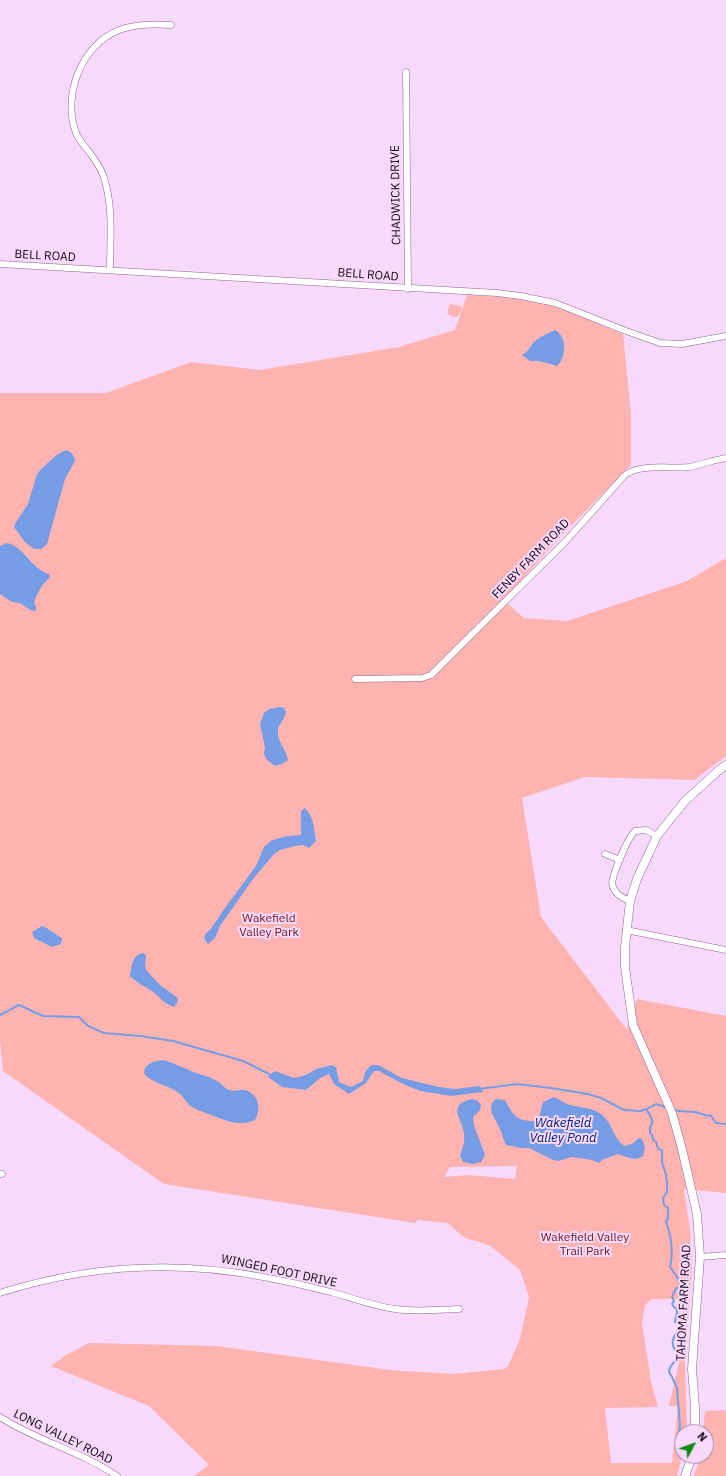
<!DOCTYPE html>
<style>
body{margin:0}
#map{position:relative;width:726px;height:1476px;overflow:hidden;background:#f7d9fb;font-family:"IBM Plex Sans",sans-serif}
canvas{display:block}
.north{position:absolute;left:674px;top:1424px;width:40px;height:40px;box-sizing:border-box;background:#f7d9fb;border:1px solid #9d84a0;border-radius:50%;rotate:49deg;font-size:11px;font-weight:700;line-height:16px;text-align:center;color:#160518}
.north::after{content:'';display:block;margin:auto;width:14px;height:18px;background:#0e8a13;clip-path:polygon(50% 0,100% 100%,50% 72%,0 100%)}
</style>
<div id="map">
<canvas width="726" height="1476"></canvas>
<div class="north">N</div>
</div>
<script>
const ctx = document.querySelector('canvas').getContext('2d');
ctx.lineJoin = 'round';
function fillPath(path, color) { ctx.fillStyle = color; ctx.fill(path, 'evenodd'); }
function trace(path, color, width, dash) { ctx.strokeStyle = color; ctx.lineWidth = width; ctx.lineCap = dash ? 'butt' : 'round'; ctx.setLineDash(dash || []); ctx.stroke(path); }
function write(font, color, halo, rows, align = 'center') {
  ctx.font = font + ' "IBM Plex Sans",sans-serif'; ctx.lineWidth = 4; ctx.setLineDash([]); ctx.textBaseline = 'middle'; ctx.strokeStyle = halo; ctx.fillStyle = color; for (const [text, x, y, turn = 0] of rows) {
    ctx.save(); ctx.translate(x, y); ctx.rotate((+turn || 0) * Math.PI / 180); ctx.textAlign = isNaN(turn) ? turn : align; if (halo) ctx.strokeText(text, 0, 0); ctx.fillText(text, 0, 0); ctx.restore();
  }
}
fillPath(new Path2D(`
 M467 295C490 296 514 297 537 302 566 308 595 323 623 334L631 413V465L565 532 503 600 524 618 567 621 687 581 726 558V756L694 780 585 777 522 798 541 917 627 1030 637 999 726 1016V1193L684 1189 690 1229 692 1269 685 1362 687 1428V1432H682C682 1449 682 1460 677 1476H194L209 1465 149 1406 51 1366 66 1355 89 1343 217 1346 390 1370 453 1374 504 1369 508 1366 520 1339 529 1297 520 1270 489 1245 465 1238 447 1223 418 1220 415 1223 164 1184 3 1071 0 1041V393H106L191 362 260 370 399 347 455 330ZM517 1166 515 1179 468 1175 444 1177 450 1167ZM652 1299H683L688 1305C685 1339 677 1372 669 1406H678L672 1463H611L605 1408 658 1407 651 1381 642 1323 645 1305Z
 M450 304 461 306 462 309 458 316C454 318 451 316 447 313Z
 M725 1410 726 1412V1476H694L700 1456H706V1432H703L705 1411Z`), '#fdb4b0');
fillPath(new Path2D(`
 M555 330C568 337 566 358 557 366L539 361H530L522 355C528 352 529 348 533 343 539 337 548 333 555 330Z
 M66 450C72 452 74 455 75 461L65 479 47 544 41 549H34L24 541 14 527 15 524 28 504 37 474 43 467 58 454Z
 M6 543C22 544 33 571 49 574L50 577 41 587 36 597 34 603 36 607V611L30 610 20 603 12 602 0 594V546Z
 M280 707 284 708 286 712C285 719 279 724 278 729 276 740 286 749 288 760L282 764 275 766 267 760 264 754 265 747 260 724 264 713 269 709Z
 M305 808C314 817 314 829 316 841L309 848 303 845 295 846 280 850 274 854 253 879 220 926 215 938 208 944 204 938 206 933 211 929 222 912 256 866 264 847 272 840 288 836 301 835V811Z
 M42 926C48 928 57 935 62 938L61 944 52 947 34 938 32 932Z
 M143 953 146 955 145 966 147 971 160 985 178 998 177 1003 174 1007C164 1004 160 997 152 991 144 986 137 983 130 976 131 967 133 954 143 953Z
 M164 1060C173 1063 179 1066 187 1069 197 1074 207 1075 217 1081 221 1083 224 1088 229 1090 239 1093 245 1085 255 1097 260 1103 259 1113 255 1120 240 1127 226 1121 211 1115 204 1112 196 1110 189 1105 186 1102 183 1096 179 1093 168 1085 156 1085 144 1074L145 1068C151 1061 155 1061 164 1060Z
 M332 1065 336 1067 339 1082 351 1087 363 1081 365 1072 371 1065H378L402 1078 439 1087 455 1089 480 1086 483 1092 451 1096 420 1091 403 1084 379 1071H374L366 1083 349 1094 334 1084 329 1074 320 1078 306 1090 282 1087 268 1077 275 1071 294 1078 306 1075 316 1069Z
 M554 1097C558 1099 563 1102 567 1104 581 1109 595 1106 605 1118 613 1126 614 1139 624 1146L632 1144 639 1138 642 1139 645 1147 643 1156C634 1162 627 1157 618 1154L602 1160 599 1163 592 1160 572 1157 558 1161 553 1160 529 1148H521L506 1145C503 1139 502 1133 499 1127 495 1118 485 1107 496 1099L505 1100C513 1115 516 1121 534 1121L539 1117 543 1102Z
 M472 1099 478 1101 481 1105 480 1110 473 1117 474 1125 485 1155 481 1162 473 1164 463 1162 460 1155C463 1147 465 1142 464 1133 461 1117 447 1105 472 1099Z`), '#769ce6');
trace(new Path2D(`
 M0 1015 19 1005 43 1016 79 1017 88 1026 104 1033 140 1036 173 1041 243 1061 273 1076
 M479 1089 517 1084 551 1088 588 1094 601 1098 624 1110 640 1111 647 1109 656 1104 668 1108
 M646 1109C650 1115 655 1122 650 1127V1133L652 1135 653 1140 656 1142 658 1149 662 1150V1162L666 1175 667 1183V1192L663 1198 664 1205 668 1208V1219L666 1221C671 1236 674 1252 670 1267L680 1281 679 1286 675 1290 672 1297 674 1301 672 1304C673 1307 677 1308 677 1311 678 1314 675 1318 675 1322L680 1323C680 1335 664 1339 679 1355 677 1362 669 1364 669 1372L672 1377 677 1388 680 1426 677 1443 679 1449
 M674 1110C681 1112 688 1111 695 1112 701 1113 703 1116 711 1116L716 1123 726 1124`), '#769ce6', 2);
const minor = new Path2D(`
 M406 72 408 289
 M0 264 497 293 521 296 555 303 626 331 660 343 682 344 726 336
 M110 270C110 243 113 212 106 185 104 174 97 162 90 153 85 147 79 140 76 133 62 96 81 45 119 30 135 24 154 24 171 25
 M355 679 422 678 431 675 566 541 624 476C639 463 670 469 689 467 701 465 714 460 726 458
 M605 854 620 860
 M630 901C621 897 614 894 612 883 614 871 627 839 635 831L646 830 657 836
 M626 930 726 950
 M0 1174H2
 M700 1257 726 1255
 M0 1293C87 1265 179 1260 269 1278 290 1282 310 1287 331 1292 352 1298 373 1306 395 1309 416 1312 437 1310 459 1309
 M0 1417C37 1441 80 1451 117 1476`);
const tertiary = new Path2D(`
 M695 1432V1407L692 1369 700 1257 697 1214 682 1149 672 1113 633 1025 625 967V947L630 901 637 879 657 836 685 801 718 771 726 765
 M685 1476 692 1456`);
trace(minor, '#8f6395', 7);
trace(tertiary, '#8f6395', 9);
trace(minor, '#fff', 6);
trace(tertiary, '#fff', 8);
write('12px', '#160518', '#f7d9fb', [
 ["CHADWICK DRIVE",396,195,-91],
 ["BELL ROAD",45,256,3],
 ["BELL ROAD",368,275,4],
 ["FENBY FARM ROAD",531,559,-46],
 ["WINGED FOOT DRIVE",279,1271,12],
 ["TAHOMA FARM ROAD",684,1303,-87],
 ["LONG VALLEY ROAD",63,1437,26]
]);
write('12px', '#6c181c', '#f7d9fb', [
 ["Wakefield",269,919],
 ["Valley Park",269,933],
 ["Wakefield Valley",585,1238],
 ["Trail Park",585,1252]
]);
write('italic 13px', '#012376', '#f7d9fb', [
 ["Wakefield",563,1123],
 ["Valley Pond",563,1138]
]);
</script>
